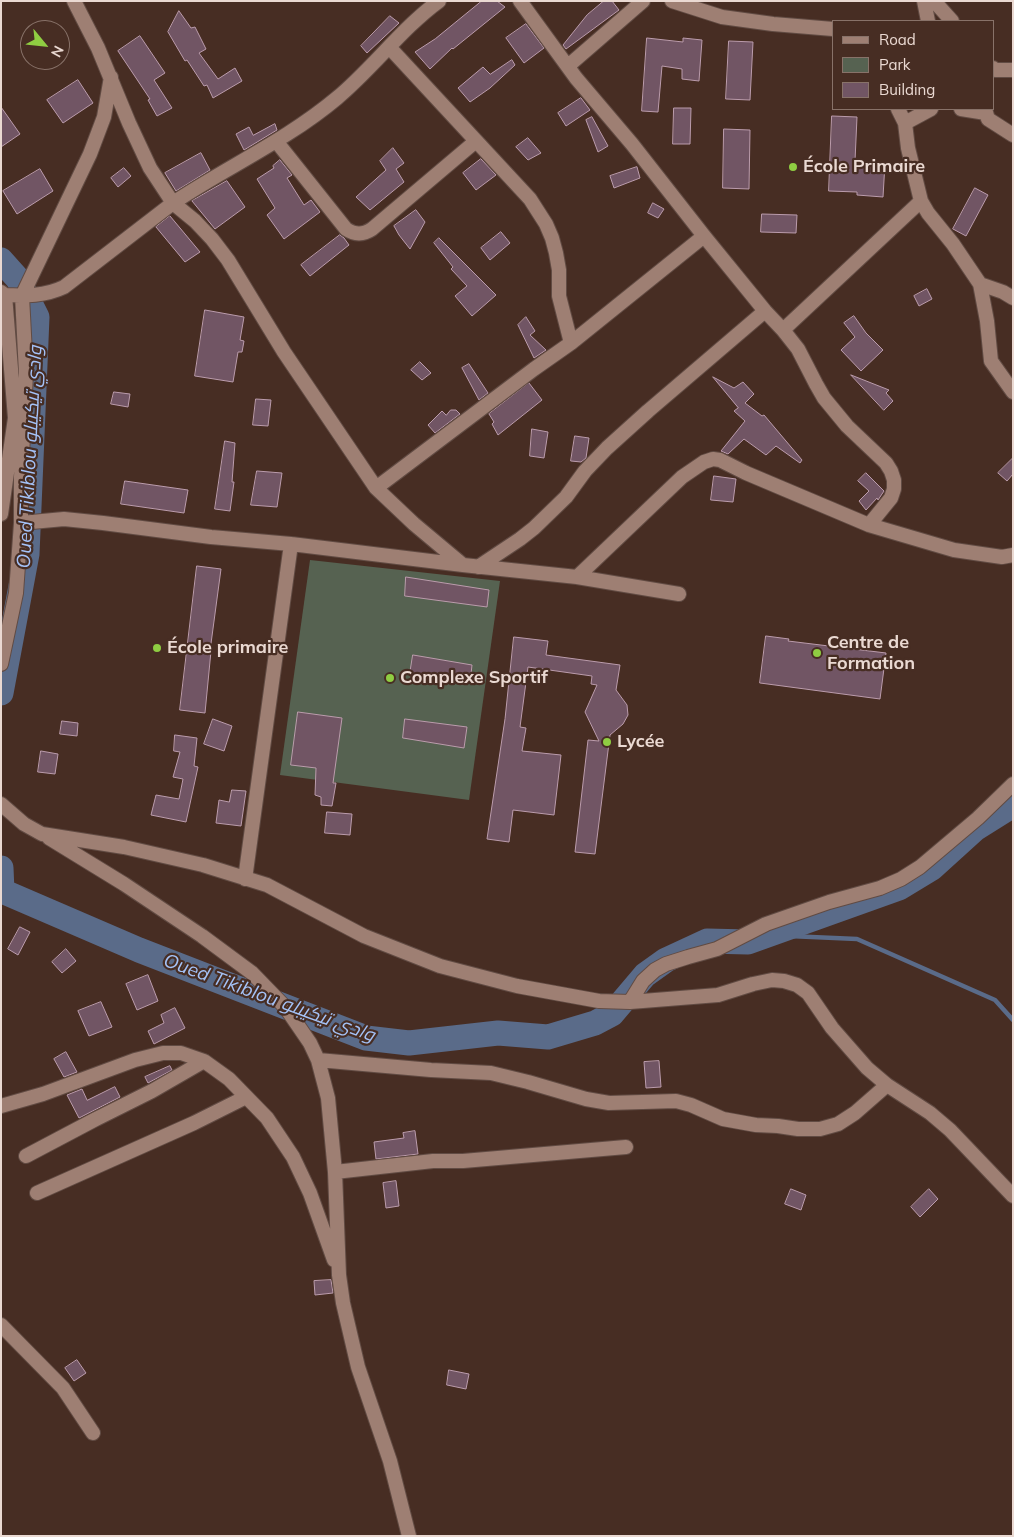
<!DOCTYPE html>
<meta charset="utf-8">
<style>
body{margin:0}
#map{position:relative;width:1014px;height:1537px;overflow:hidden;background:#472d23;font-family:Mulish,sans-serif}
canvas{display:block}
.frame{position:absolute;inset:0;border:2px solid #ead9d2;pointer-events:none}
.legend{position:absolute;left:832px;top:20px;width:162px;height:90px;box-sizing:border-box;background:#472d23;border:1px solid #887269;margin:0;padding:6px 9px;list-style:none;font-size:15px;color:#ead9d2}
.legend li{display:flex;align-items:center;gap:10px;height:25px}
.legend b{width:25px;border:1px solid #887269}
.north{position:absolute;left:20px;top:20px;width:50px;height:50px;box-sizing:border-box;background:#472d23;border:1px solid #887269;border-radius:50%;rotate:118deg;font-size:14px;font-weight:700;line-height:20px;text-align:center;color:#ead9d2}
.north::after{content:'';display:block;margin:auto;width:18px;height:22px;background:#8fcd42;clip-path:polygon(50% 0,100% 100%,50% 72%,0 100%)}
</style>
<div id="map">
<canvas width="1014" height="1537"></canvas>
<div class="frame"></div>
<ul class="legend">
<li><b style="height:6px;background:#9e7f73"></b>Road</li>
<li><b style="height:14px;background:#566251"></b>Park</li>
<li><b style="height:14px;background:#715564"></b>Building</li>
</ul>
<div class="north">N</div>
</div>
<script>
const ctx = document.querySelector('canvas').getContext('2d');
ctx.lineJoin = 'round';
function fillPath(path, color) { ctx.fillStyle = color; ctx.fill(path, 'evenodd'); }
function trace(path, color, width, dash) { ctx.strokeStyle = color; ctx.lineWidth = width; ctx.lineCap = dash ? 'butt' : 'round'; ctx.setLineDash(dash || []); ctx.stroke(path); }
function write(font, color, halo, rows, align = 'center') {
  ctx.font = font + ' Mulish,Cairo,sans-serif'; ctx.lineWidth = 4.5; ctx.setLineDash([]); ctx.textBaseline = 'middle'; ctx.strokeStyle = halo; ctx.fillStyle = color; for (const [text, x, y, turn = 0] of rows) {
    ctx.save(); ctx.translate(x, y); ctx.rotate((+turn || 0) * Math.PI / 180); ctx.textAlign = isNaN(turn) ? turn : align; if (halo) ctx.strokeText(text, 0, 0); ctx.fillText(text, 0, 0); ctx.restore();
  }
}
fillPath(new Path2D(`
 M310 560 500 581 469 800 280 775Z`), '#566251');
trace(new Path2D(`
 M766 935 857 939 995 1000 1013 1020`), '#5a6b89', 4.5);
trace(new Path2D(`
 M1 260 18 279 37 317 27 554 1 693
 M1 868 2 891 139 950 366 1038 409 1043 498 1033 548 1037 595 1023 612 1014 645 975 666 960 707 941 748 942 899 888 932 868 975 829 1013 805`), '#5a6b89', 25);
const building = new Path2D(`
 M482 1H497L505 7 453 49 452 48 430 69 415 52 435 39Z
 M604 1H612L619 10 566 49 563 45 587 15Z
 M179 11 191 28 195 27 206 49 199 53 218 79 235 68 242 81 213 98 207 85 204 86 187 60 185 61 168 32Z
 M390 16 399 23 367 53 361 46Z
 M526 24 544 48 524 63 506 38Z
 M140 36 165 73 154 80 172 108 157 116 148 100 150 99 118 51Z
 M647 38 683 42V38L702 40 699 81 682 79V69L662 66 658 112 642 111Z
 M729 41 753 42 750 100 726 99Z
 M512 60 515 65 490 88 470 102 458 88 483 67 490 74Z
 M78 80 93 103 63 123 47 100Z
 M581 98 590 110 566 126 558 113Z
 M1 107 20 134 1 147Z
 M674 108H691L690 144H673Z
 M832 116 857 117 855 161 885 163 883 197 857 195V192L829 191Z
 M592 117 608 146 598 152 586 120Z
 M275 124 277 130 244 150 236 134 249 127 253 135Z
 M724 129 750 130 749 189 723 188Z
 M528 138 541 153 528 160 516 147Z
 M393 148 404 163 396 169 404 182 370 210 356 197 386 170 380 161Z
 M201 153 210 170 176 191 165 173Z
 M481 159 496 175 476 190 463 173Z
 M280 160 292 175 287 178 304 205 311 200 320 212 284 239 267 215 275 208 257 179 274 168 273 166Z
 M637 167 640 178 614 188 610 176Z
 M124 168 131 176 118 187 111 178Z
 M40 169 53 191 17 214 3 191Z
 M227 181 245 207 215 229 192 201Z
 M975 188 988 195 966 236 953 229Z
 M653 203 664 209 658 218 648 213Z
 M416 210 425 222 410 249 399 235 394 226Z
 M762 214 797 215 796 233 761 232Z
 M170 216 200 252 185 262 156 227Z
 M501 232 510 243 490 260 481 248Z
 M340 235 344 238 349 245 310 276 301 265Z
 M439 238 496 295 472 316 455 296 467 286 451 269 453 267 434 243Z
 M927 289 932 299 919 306 914 296Z
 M205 310 244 317 240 340 244 341 242 352H238L233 382 195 376Z
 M854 316 866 333 883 350 861 371 841 350 855 337 844 323Z
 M526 317 535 331 530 335 546 350 534 358 518 325Z
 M420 362 431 373 422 380 411 370Z
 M469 364 488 393 479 400 462 368Z
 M851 375 889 390 886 393 893 401 884 410Z
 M713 377 734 388 743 382 754 394 745 403 762 416 764 415 802 460 800 463 776 446 766 455 744 439 728 454 721 451 745 421 734 411 738 408Z
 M529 383 542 400 498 435 492 424 494 422 489 414Z
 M114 392 130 394 128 407 111 404Z
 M256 399 271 400 268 426 253 425Z
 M451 410H456L460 414 435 433 428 425 442 411 446 415Z
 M532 429 548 432 544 458 530 456Z
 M575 436 589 438 586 458 581 462 571 461Z
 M225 441 235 443 232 482H234L230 511 215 509Z
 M1013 458V474L1007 481 998 473Z
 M257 471 282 473 277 507 251 505Z
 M866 473 884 491 878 500 877 498 866 510 859 501 869 491 858 481Z
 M714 476 736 479 733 502 711 500Z
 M125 481 188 490 184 513 121 504Z
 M197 566 221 569 210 651H211L205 713 180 710Z
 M406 577 489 590 487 607 405 596Z
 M766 636 789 639 788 641 886 653 880 699 760 683Z
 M514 637 548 641 546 655 620 665 616 690 627 705 628 715 623 724 610 735 595 854 575 852 588 740 599 741 585 712 597 685 591 684 592 676 528 667 520 727 526 728 522 751 561 755 554 815 513 810 509 842 487 839 505 719Z
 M413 655 472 665 470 683 410 674Z
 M298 712 342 718 333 783H336L332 806 321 805V797L315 795 316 768 291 765Z
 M213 719 232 726 224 751 204 744Z
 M405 719 467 727 464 748 403 738Z
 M62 721 78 723 77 736 60 734Z
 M175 735 197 738 194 766 198 767 186 822 151 815 156 795 179 799 183 779 173 777 180 752 174 751Z
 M41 751 58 754 55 774 38 772Z
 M232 790 246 791 241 826 216 823 219 800 229 802Z
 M327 812 352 814 350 835 325 833Z
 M20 927 30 932 18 955 8 949Z
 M66 949 76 961 62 973 52 962Z
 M148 975 158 1001 137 1010 126 984Z
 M101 1002 112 1027 89 1036 78 1011Z
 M175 1008 185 1028 154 1044 148 1031 164 1023 161 1015Z
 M66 1052 77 1072 64 1077 54 1059Z
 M659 1061 661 1087 646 1088 644 1062Z
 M170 1066 172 1070 148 1083 145 1077Z
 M115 1087 120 1097 79 1118 67 1095 82 1089 87 1100Z
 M415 1131 418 1154 376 1159 374 1142 404 1138 403 1133Z
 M396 1181 399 1206 386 1208 383 1183Z
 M791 1189 806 1195 801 1210 785 1204Z
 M929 1189 938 1199 920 1217 911 1207Z
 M331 1280 333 1293 315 1295 314 1281Z
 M77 1360 86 1373 74 1381 65 1368Z
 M449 1370 469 1374 466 1389 447 1385Z`);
fillPath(building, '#715564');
trace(building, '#bb9cac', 1);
const minor = new Path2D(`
 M439 1C402 28 372 69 337 98 287 140 227 167 173 203L195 221 212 239 228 260 284 352 376 488 414 524 463 565
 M520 1 576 78 632 144 704 236 765 311 783 330 798 349 816 384 824 398 847 426 886 463 891 471 894 480V489L891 498 869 525
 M672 1 722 17 773 24 833 29
 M924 1 928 21
 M934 1 952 21
 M390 48 530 199 546 224 552 238 556 253 559 270V296L571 343
 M568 66 643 1
 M993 68 995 70H1013
 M898 109 905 123 908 148 921 201 928 213 953 244 980 284 987 321 991 361 1013 392
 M961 109 986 113
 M985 109 988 119 1013 135
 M905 123 931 109
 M276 141 346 229C355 235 363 235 372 229L476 141
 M980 284 1003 292 1013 298
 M1 292 5 295 15 418 1 514
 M5 295C26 296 45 296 64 287L173 203 150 168 129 123 98 48 74 1
 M783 330 921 201
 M376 488 534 369 571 343 704 236
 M21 523 64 519 103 523 211 537 291 544 463 565 577 577 679 594
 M478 567 520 539 534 528 566 497 585 471 607 448 648 411 765 311
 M577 577 682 477 704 462 713 459 720 460 746 473 869 525 954 550 1002 557 1013 555
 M1 664 16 593 21 523V477L26 373 22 296 90 154 104 117 111 77
 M1 804 24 824 42 834 124 847 203 865 267 885 364 936 440 966 517 986 599 1001 630 1002 718 995 753 984 772 980 784 981 797 985 808 993 832 1028 867 1068 887 1085 930 1113 950 1130 1013 1196
 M49 838 124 884 202 936 252 973 286 1008 310 1043 318 1060 328 1098 335 1172 339 1275 343 1303 358 1367 390 1461 409 1536
 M245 879 291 544
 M630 1002 643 981 655 970 666 964 688 957 717 949 766 924 829 902 880 888 901 879 920 867 978 818 1013 784
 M318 1060 431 1070 491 1073 528 1082 586 1099 609 1103 676 1101 691 1105 723 1119 756 1125 778 1126 798 1129H820L838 1124 855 1113 887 1085
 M1 1106 43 1094 135 1060 163 1053H181L204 1061 229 1079 267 1118 293 1157 310 1193 334 1260
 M26 1156 96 1119 152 1091 204 1061
 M335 1172 433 1161H463L626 1147
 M37 1193 194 1123 246 1097
 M1 1325 63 1388 93 1433`);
trace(minor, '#614b43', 16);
trace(minor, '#9e7f73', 14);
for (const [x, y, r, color] of [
 [793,167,5,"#8fcd42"],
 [157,648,5,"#8fcd42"],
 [817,653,5,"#8fcd42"],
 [390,678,5,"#8fcd42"],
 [607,742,5,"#8fcd42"]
]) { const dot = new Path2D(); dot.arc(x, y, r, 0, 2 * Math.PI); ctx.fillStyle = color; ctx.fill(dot); trace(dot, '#472d23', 2); }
write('bold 18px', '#ead9d2', '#472d23', [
 ["École Primaire",803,167],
 ["Centre de",827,643],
 ["Formation",827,664],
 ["École primaire",167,648],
 ["Complexe Sportif",400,678],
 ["Lycée",617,742]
], 'left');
write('italic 19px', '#a4c2f7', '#472d23', [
 ["Oued Tikiblou وادي تيكيبلو",30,457,-87],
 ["Oued Tikiblou وادي تيكيبلو",269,998,20]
]);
</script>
